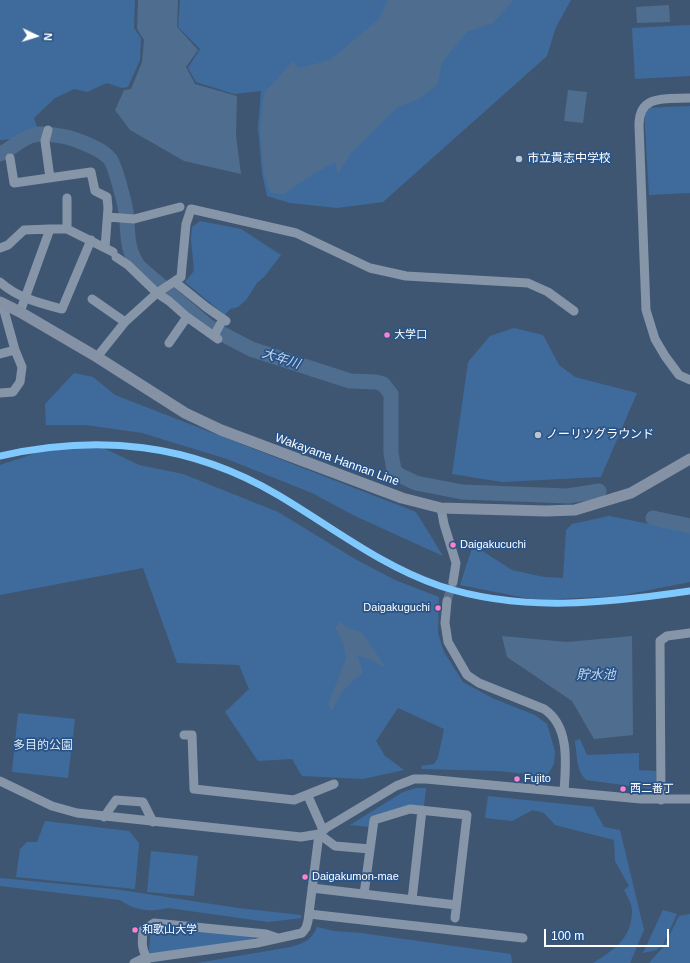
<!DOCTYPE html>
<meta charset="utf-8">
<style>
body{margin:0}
#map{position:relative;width:690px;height:963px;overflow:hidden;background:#3f5672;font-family:Arial,sans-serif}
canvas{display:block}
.north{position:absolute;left:16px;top:16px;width:40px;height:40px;-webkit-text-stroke:3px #2a5487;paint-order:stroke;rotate:94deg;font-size:11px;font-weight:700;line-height:16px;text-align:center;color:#fff}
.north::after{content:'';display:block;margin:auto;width:14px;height:18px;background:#fff;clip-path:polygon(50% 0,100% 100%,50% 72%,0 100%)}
.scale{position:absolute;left:544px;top:929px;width:125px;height:18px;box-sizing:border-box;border:2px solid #fff;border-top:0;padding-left:5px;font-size:12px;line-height:14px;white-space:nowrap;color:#fff;-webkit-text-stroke:3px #2a5487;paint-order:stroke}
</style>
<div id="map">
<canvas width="690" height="963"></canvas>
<div class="north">N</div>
<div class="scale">100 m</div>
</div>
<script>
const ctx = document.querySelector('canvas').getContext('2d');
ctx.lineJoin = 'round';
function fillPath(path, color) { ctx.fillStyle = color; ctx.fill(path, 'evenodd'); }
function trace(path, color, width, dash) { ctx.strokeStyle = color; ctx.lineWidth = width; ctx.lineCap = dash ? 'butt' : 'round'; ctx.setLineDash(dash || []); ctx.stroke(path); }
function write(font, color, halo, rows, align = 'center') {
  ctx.font = font + ' Arial,"Noto Sans JP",sans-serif'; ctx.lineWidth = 3.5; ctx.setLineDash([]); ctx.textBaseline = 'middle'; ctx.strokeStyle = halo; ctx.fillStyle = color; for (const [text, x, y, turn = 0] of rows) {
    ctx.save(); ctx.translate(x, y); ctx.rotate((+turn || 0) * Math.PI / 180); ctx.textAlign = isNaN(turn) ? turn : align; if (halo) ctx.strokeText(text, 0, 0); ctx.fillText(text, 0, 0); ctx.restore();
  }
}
fillPath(new Path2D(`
 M0 0H135L134 28 141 38 140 60 128 87 122 88 107 83 87 92 74 89 55 98 34 118 37 127 12 139 0 140Z
 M180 0H571L556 27 547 56 383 202 337 208 290 203 267 196 262 173 258 128 261 91 234 94 196 82 188 68 200 49 178 27Z
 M690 25V76L635 79 632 28Z
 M690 106V193L649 195 644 108Z
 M200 221 241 229 281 255 264 277 257 283 246 300 238 307 230 309 225 315 185 282 194 271 191 239 192 227Z
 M514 328 543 335 559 365 575 377 637 393 601 477 502 482 452 474 468 362 490 336Z
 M74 373 93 377 115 395 416 512 443 556 355 516 312 493 227 459 142 433 86 425H46L45 404Z
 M97 445 139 465 183 474 278 512 355 559 395 580 439 597 438 633 444 652 463 682 492 698 535 715 547 724 555 751 554 764 548 774 537 775 499 771 422 769 421 766 434 764 438 758 444 729 398 708 376 741 385 756 404 770 363 779 302 776 292 759 258 761 225 712 249 689 239 665 177 663 143 568 0 595V465L51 448Z
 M609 516 690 532V582L619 596 536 600 460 585 473 545 512 570 544 577 563 578 566 530 572 524Z
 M18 713 75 719 68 778 12 772Z
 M580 739 587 755 639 753V770L656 771 657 785 652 789 586 780C576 770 577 755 575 741Z
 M416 788H426L424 806 410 805 370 818 369 827 350 825 403 792Z
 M488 796 593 807 604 827 620 830 644 930 630 963H593C614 950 632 938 632 911 632 904 627 896 624 890L629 886 615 861 614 840 555 825 544 813 533 810 512 821 485 818Z
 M45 821 129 831 139 843 135 889 16 877 20 849 27 842H37Z
 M151 851 198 856 194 896 147 892Z
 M0 878 114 889 238 908 301 915 302 918 268 922 168 908C149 912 136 911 120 900L0 886Z
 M663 910 677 914 663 945 656 950 643 953Z
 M690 914V963H649L664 946 679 916Z
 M157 925 257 936 252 939 153 955 149 951 151 929Z
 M317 927 334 931 361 933 511 954 512 963H197L291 947C304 943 312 940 317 927Z`), '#3f6b9c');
fillPath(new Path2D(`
 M138 0H178L177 27 198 50 186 67 195 84 237 96 236 136 241 174 184 161 130 130 115 110 124 90 131 89 142 62 144 40 137 29Z
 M388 0H514L493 23 467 32 442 62 438 84 417 100 398 107 352 152 338 174 335 162 313 174 284 194 271 193 264 175 260 129 264 93 293 61 299 68 330 60 379 19Z
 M669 5 670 22 637 23 636 7Z
 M568 90 587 92 583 123 564 121Z
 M340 622 350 629 362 632 386 668 371 660 357 655 363 673C348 683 339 694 332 711L328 705 346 658 343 643 335 627Z
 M502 636 567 642 632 636 633 735 594 739 572 701 507 657Z`), '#4f6d8f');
trace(new Path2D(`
 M0 154C12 149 21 138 34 135 44 132 70 137 79 141 89 145 103 150 110 159 115 165 125 204 126 212 129 234 125 247 139 267L209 327 251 349 350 381 376 382 383 384 391 394V453L394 470 399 475 416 483 462 492 568 496 599 491
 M653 518 690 526`), '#4f6d8f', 15);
trace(new Path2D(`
 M447 601 453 582`), '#5c6f87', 9, [9, 4.5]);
trace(new Path2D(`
 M690 98C666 99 639 94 639 125L646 310 655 339 665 356 679 375 690 380
 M48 130 45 141 50 178
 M10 158 14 183 91 172 95 191 107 197 108 208 105 248
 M67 198V229
 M108 217 134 219 180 207
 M0 248 8 245 24 230 50 229
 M116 257 128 265 157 293 169 301 187 317 218 339
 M0 282C18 298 39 303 62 309L91 240
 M175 282 206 307 226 321
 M92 299 125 322
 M20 312 50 229H67L113 252
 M214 336 223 319
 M169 343 187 317
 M0 354 15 350
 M97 357 125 322 157 293 181 277 186 224 191 209 296 233 370 268 406 276 528 283 548 292 574 311
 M0 393 13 392 20 382 22 367 15 350 2 303
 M441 508 444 524 456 563 453 582
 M447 601 445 623 448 642 467 675 479 683 544 709C570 726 566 764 564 791
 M184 735H192L194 789 294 800 334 784
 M0 781 52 806 77 813 301 837 319 834 335 846 370 849
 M308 796 323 830
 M661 800 660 641 667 636 690 633
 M104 817 116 800 143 802 153 822
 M312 888 456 905
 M364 894 374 820 410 809 467 815 455 918
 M412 900 422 810
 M309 914 523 938
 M148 959C141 950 142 941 143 930L154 923 266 934 278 938
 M134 963 142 959 257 943 302 933 306 928 308 921 319 834 326 828 396 786 414 779H426L641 799H690`), '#8696a8', 9);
trace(new Path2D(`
 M0 302 20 312 97 357 185 413 221 430 402 498 441 508 546 511 575 510 631 493 690 459`), '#8592a5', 11);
trace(new Path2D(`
 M0 456C99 434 190 443 278 495 332 527 381 566 440 586 522 613 607 603 690 591`), '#80c9ff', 7);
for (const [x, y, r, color] of [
 [519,159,4,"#bcc4ce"],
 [387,335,3.5,"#ff80c5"],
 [538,435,4,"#bcc4ce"],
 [453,545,3.5,"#ff80c5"],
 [438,608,3.5,"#ff80c5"],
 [517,779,3.5,"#ff80c5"],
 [623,789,3.5,"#ff80c5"],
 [305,877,3.5,"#ff80c5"],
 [135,930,3.5,"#ff80c5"]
]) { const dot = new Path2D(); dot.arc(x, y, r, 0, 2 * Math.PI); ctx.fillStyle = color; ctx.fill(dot); trace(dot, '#2a5487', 1.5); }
write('11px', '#fff', '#2a5487', [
 ["大学口",394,335],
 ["Daigakucuchi",460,545],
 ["Daigakuguchi",430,608,"right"],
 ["Fujito",524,779],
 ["西二番丁",630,789],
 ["Daigakumon-mae",312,877],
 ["和歌山大学",142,930]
], 'left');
write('12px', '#fff', '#2a5487', [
 ["市立貴志中学校",527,159],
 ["ノーリツグラウンド",546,435]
], 'left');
write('12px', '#fff', '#2a5487', [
 ["Wakayama Hannan Line",337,460,20]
]);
write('12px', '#dae7f6', '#2a5487', [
 ["多目的公園",43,746]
]);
write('italic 13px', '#c2d7ef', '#2a5487', [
 ["大年川",281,359,18],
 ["貯水池",596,675]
]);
</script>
